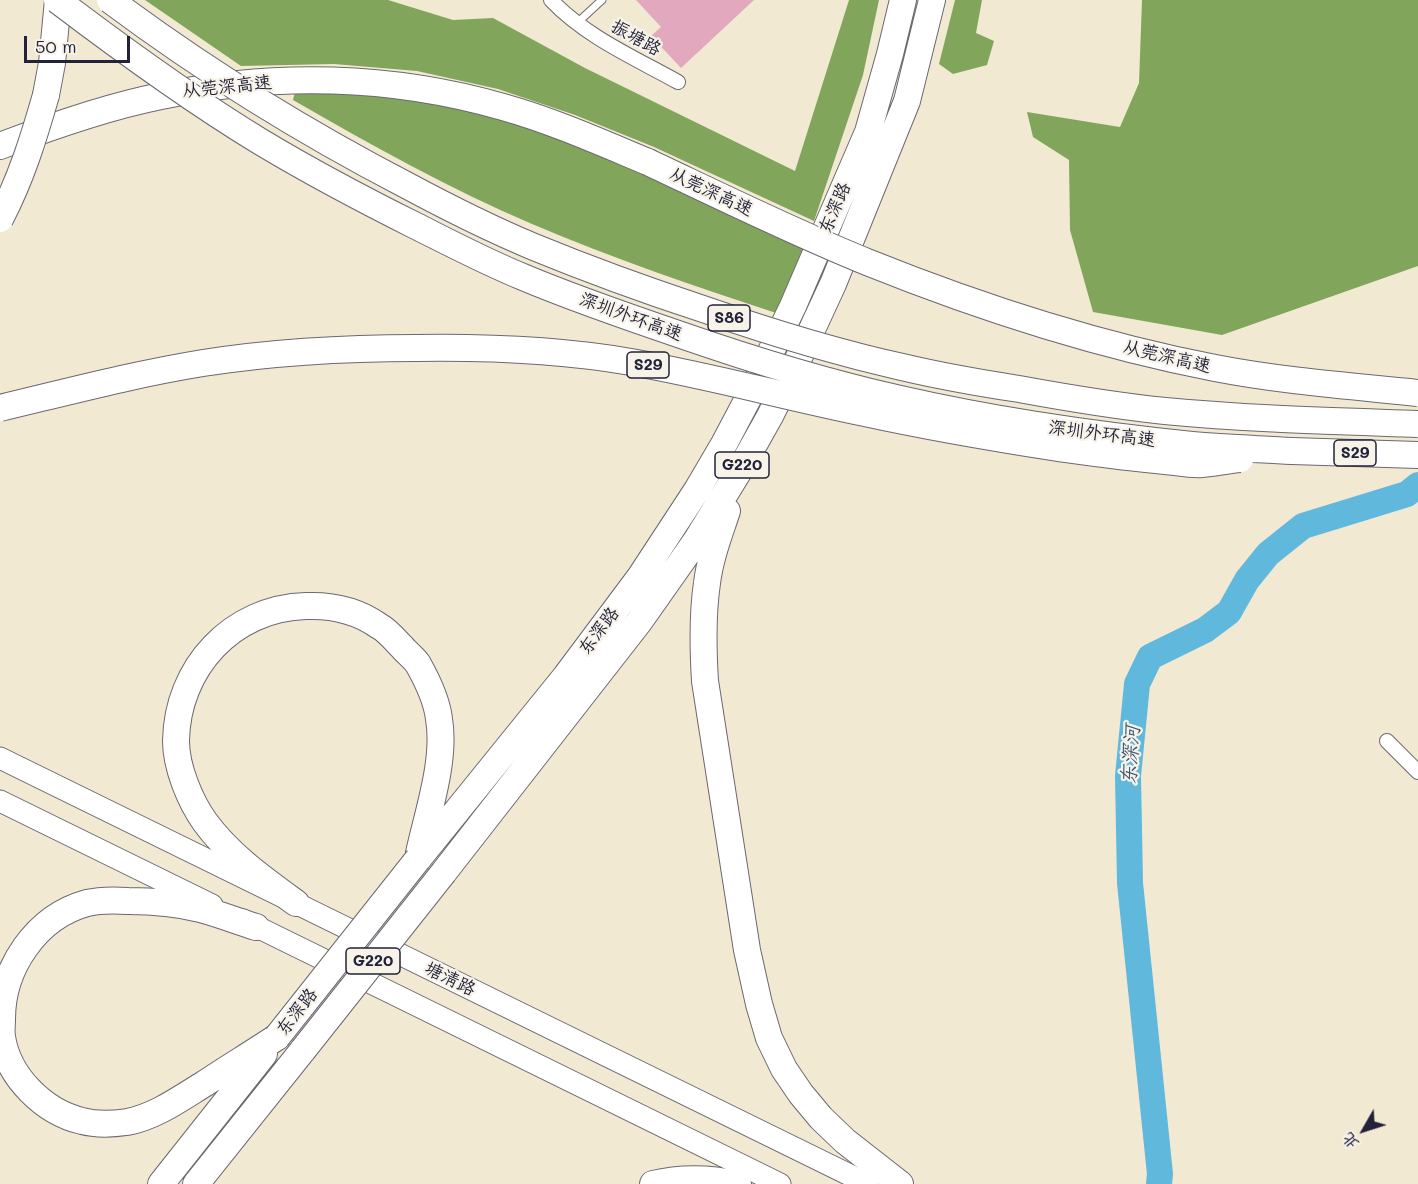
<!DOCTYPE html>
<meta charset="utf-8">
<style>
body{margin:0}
#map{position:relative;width:1418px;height:1184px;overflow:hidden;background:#f2e9d3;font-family:Mali,"LXGW WenKai TC",sans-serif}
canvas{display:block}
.north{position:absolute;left:1334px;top:1100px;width:60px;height:60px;-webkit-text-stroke:4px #f7f3e8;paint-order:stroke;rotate:231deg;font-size:16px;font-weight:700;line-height:24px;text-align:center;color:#22223b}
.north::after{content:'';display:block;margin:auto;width:21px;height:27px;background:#22223b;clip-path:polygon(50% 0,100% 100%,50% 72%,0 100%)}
.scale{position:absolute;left:24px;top:36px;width:106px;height:27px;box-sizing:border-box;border:3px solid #22223b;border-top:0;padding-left:8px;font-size:18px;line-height:21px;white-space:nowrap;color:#22223b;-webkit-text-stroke:4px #f7f3e8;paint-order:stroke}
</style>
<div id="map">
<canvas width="1418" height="1184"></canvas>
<div class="north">北</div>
<div class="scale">50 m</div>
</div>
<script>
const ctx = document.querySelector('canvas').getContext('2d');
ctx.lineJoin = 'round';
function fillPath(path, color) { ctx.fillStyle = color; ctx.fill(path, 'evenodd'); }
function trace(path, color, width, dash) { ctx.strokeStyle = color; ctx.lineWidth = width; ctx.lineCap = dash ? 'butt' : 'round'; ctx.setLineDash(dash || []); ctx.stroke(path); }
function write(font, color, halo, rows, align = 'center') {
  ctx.font = font + ' Mali,"LXGW WenKai TC",sans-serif'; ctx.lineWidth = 4.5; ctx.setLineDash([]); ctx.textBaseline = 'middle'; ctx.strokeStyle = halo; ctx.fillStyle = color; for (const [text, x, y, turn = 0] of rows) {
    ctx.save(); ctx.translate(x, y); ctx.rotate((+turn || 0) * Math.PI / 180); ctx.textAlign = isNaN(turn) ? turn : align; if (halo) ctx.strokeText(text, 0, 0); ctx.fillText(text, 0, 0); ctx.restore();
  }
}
fillPath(new Path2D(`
 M145 0H388L453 20 493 18 585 68 795 171 849 0H879L863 75 814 221 654 147 575 115 498 89 417 71 334 64 241 66Z
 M955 0H982L976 33 994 41 987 65 953 74 939 64Z
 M1142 0H1418V266L1222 335 1093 312 1070 230 1069 160 1033 137 1027 112 1120 127 1139 83Z
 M295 92C340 93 386 93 431 102 563 127 683 192 803 248L776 313C694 286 612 258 532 224 450 189 371 145 293 100Z`), '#81a65b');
trace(new Path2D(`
 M1159 1184 1160 1174 1130 883 1128 776 1137 684 1150 657 1205 630 1229 612 1247 580 1268 554 1303 526 1407 494 1418 485`), '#60b8dd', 26);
fillPath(new Path2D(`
 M636 0H754L681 68 651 36 661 27Z`), '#e2a9be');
const lane = new Path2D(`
 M577 23 602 0`);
const street = new Path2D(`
 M551 0C586 37 635 58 678 82
 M1387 741 1418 772`);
const primary = new Path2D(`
 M0 758 868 1184
 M0 801 212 905
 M243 920 780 1184`);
const highway = new Path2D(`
 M46 95 52 63 58 0
 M0 146C52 126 106 107 161 96 274 72 392 75 503 107 553 121 600 142 648 162
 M1292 451 1418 455
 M727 511C719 535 710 558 707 583 702 616 703 648 705 681L747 950 759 1004 769 1038 784 1069 801 1094 821 1118 845 1141 900 1184
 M418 859 566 676 640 577 697 490 724 444 752 391 793 306 868 132 890 54 903 0
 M444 872 639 622 696 541 742 466 770 416 803 349 833 284 907 101 932 0
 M296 903C263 879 229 855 205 822 190 801 176 767 176 741 177 668 232 608 306 606 332 605 358 611 379 626 388 631 395 640 402 647 407 653 414 658 418 664 427 680 437 701 439 719 446 760 428 812 419 853
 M256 927C237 921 219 914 200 909 177 903 151 901 128 901 114 900 100 900 87 903 36 917 2 968 2 1019 2 1025 1 1031 2 1037 8 1077 44 1112 82 1121 97 1125 113 1124 127 1122 155 1117 181 1098 204 1084 228 1068 253 1053 277 1037
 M161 1184 264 1054
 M196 1184 303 1050
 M653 1184C682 1177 710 1178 738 1184`);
trace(lane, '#6b6870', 9);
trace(street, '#6b6870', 16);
trace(primary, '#6b6870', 23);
trace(highway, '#6b6870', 28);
trace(lane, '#fff', 7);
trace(street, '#fff', 14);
trace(primary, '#fff', 21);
trace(highway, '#fff', 26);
const highwayBridge = new Path2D(`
 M57 0C123 50 190 99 261 142 311 172 362 199 414 225 450 243 486 262 523 277 575 299 628 317 681 335 753 360 825 382 900 399 996 421 1094 435 1192 445 1225 448 1259 449 1292 451
 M110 0C205 71 302 131 408 186 449 208 491 229 534 247 590 270 648 291 706 310 770 332 835 352 902 367 940 376 980 383 1019 389 1068 398 1116 406 1165 411 1249 419 1334 421 1418 424
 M648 162C720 196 793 232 867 262 979 307 1096 345 1215 368 1282 381 1350 386 1418 393
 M0 219C21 179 34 137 46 95
 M0 408C67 392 135 374 203 363 274 352 345 348 417 348 488 347 561 350 631 362 710 376 787 397 865 413 929 427 994 438 1058 448 1094 453 1129 458 1165 461 1177 462 1190 465 1202 464 1215 463 1228 460 1240 459
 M277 1037 418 859
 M303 1050 444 872`);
trace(highwayBridge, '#6b6870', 28, []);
trace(highwayBridge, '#fff', 26);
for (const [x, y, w] of [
 [729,318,42],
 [648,365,42],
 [1355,453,42],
 [742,465,54],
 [373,961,54]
]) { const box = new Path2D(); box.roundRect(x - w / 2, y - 13, w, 26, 4.5); ctx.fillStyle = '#f7f3e8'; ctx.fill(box); trace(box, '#22223b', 1.5); }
write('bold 16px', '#22223b', null, [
 ["S86",729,318],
 ["S29",648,365],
 ["S29",1355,453],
 ["G220",742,465],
 ["G220",373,961]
]);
write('18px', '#22223b', '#f7f3e8', [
 ["振塘路",636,38,29],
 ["从莞深高速",227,87,-6],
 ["从莞深高速",711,192,25],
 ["东深路",835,208,-67],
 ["深圳外环高速",631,317,20],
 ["从莞深高速",1167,357,13],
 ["深圳外环高速",1102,434,7],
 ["东深路",599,631,-53],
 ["塘清路",450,979,26],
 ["东深路",297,1012,-52]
]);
write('italic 20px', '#385674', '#f7f3e8', [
 ["东深河",1131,755,-86]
]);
</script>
